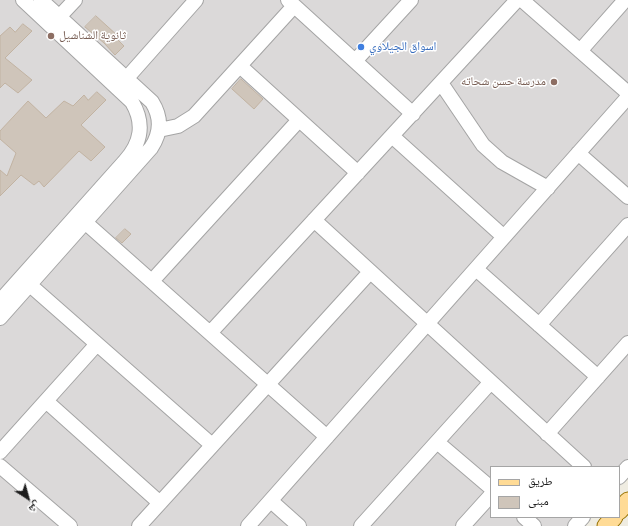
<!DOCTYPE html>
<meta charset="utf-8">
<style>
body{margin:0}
#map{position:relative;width:628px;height:526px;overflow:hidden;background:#efece1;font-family:Manrope,"Noto Naskh Arabic",sans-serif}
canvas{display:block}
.legend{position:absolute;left:490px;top:466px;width:130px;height:52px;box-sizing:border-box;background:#fff;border:1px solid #a5a5a5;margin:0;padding:5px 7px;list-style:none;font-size:12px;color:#1d1d1d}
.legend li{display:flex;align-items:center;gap:8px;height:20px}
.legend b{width:20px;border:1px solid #a5a5a5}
.north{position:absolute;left:8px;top:478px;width:40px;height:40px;-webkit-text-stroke:3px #fff;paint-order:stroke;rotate:143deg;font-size:11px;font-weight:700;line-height:16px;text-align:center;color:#1d1d1d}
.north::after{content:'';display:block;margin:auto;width:14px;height:18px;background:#1d1d1d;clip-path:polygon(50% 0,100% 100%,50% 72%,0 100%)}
</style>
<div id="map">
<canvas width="628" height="526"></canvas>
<ul class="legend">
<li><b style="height:5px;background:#ffdb96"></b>طريق</li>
<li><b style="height:11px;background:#cfc5ba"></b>مبنى</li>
</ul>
<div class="north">ش</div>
</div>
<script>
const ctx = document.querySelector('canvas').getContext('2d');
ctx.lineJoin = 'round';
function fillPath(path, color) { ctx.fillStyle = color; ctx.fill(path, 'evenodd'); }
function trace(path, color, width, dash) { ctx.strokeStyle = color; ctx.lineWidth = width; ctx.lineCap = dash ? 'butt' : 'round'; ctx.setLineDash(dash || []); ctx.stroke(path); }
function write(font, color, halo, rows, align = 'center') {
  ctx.font = font + ' Manrope,"Noto Naskh Arabic",sans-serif'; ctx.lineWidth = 3; ctx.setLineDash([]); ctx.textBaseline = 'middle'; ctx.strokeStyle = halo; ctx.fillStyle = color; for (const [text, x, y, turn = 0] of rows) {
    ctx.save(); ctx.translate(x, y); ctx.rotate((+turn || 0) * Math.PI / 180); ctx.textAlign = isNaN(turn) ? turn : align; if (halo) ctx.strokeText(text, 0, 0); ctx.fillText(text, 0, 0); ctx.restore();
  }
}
fillPath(new Path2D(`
 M0 0H628V477L619 487V467H491V517H592L584 526H0Z`), '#dbd9d9');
const building = new Path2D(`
 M96 16 118 36 116 38 124 46 115 55 104 43 85 27Z
 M23 24 32 31 5 58 32 80 18 93 5 83 0 88V36L10 27 15 32Z
 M241 79 263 99 254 109 232 89Z
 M97 92 106 100 81 125 105 147 91 161 79 151 44 187 39 181 34 185 21 175 0 196V170L7 176 16 153 0 139V131L28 101 46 118 64 101 73 106 84 95 88 100Z
 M125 229 131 234 122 243 116 238Z`);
fillPath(building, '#cfc5ba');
trace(building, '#c2b3a2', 1);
const minor = new Path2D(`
 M288 0 413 114
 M522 0 628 93
 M59 17 75 0
 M580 51 625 0
 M355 61 411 0
 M240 66 358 173
 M126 79 196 0
 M441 83 483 145 502 162 548 188
 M159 130 178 126 194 116 294 6
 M392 136 504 237
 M578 153 628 197
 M314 220 584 467
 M86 223 327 437
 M476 269 598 377
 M152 281 299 120
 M30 285 212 445
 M0 301 125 161C141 143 145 124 132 102L23 0
 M0 318 151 148C161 133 162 118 152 102L41 0
 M539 325 628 225
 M210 333 517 0
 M46 401 160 503
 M547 434 628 343
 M437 442 491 488
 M0 452 97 344
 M0 466 70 526
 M619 477 628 467
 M271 501 299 526
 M524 517 534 526
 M139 526 370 272
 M248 526 628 97
 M361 526 490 383
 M463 526 491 495
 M575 526 583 517`);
const major = new Path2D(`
 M619 511 628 501
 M606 526 614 517`);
trace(minor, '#a4a4a4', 16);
trace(major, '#957100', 19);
trace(minor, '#fff', 14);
trace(major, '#ffdb96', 17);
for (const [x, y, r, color] of [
 [51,36,4,"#8d6e63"],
 [361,47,4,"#3f7fe0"],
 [554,82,4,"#8d6e63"]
]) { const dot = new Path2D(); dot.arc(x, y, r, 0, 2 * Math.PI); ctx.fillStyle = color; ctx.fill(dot); trace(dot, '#fff', 1.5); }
write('12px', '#785e54', '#fff', [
 ["ثانوية الشناشيل",59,36],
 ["مدرسة حسن شحاته",546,82,"right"]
], 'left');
write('12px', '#366cbe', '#fff', [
 ["اسواق الجيلاوي",369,47]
], 'left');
</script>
